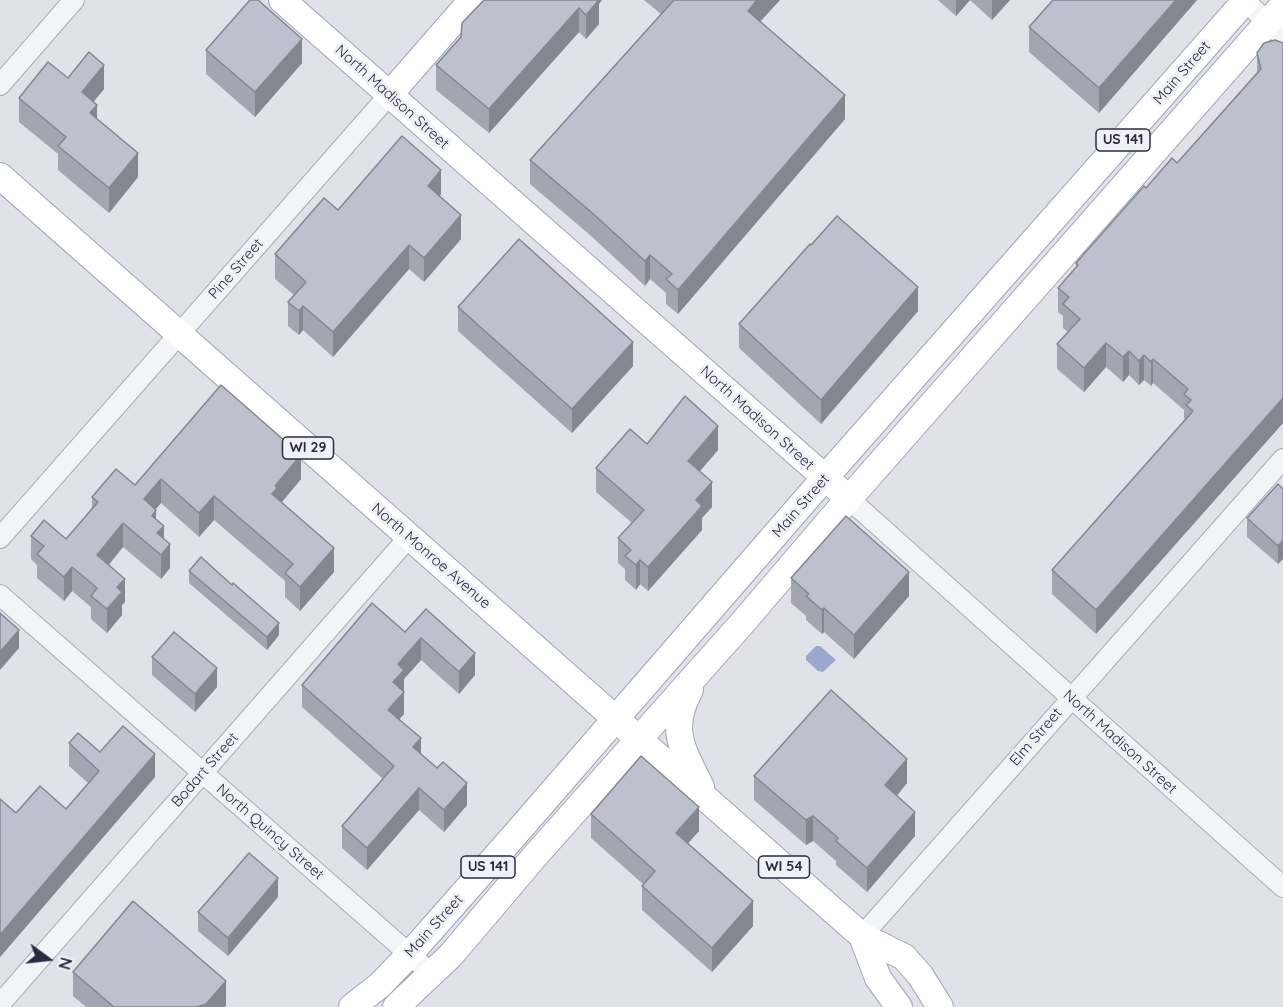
<!DOCTYPE html>
<style>
body{margin:0}
#map{position:relative;width:1283px;height:1007px;overflow:hidden;background:#e0e2ea;font-family:Quicksand,sans-serif}
canvas{display:block}
.north{position:absolute;left:18px;top:929px;width:60px;height:60px;-webkit-text-stroke:4px #f0f1f7;paint-order:stroke;rotate:105deg;font-size:16px;font-weight:700;line-height:24px;text-align:center;color:#282c42}
.north::after{content:'';display:block;margin:auto;width:21px;height:27px;background:#282c42;clip-path:polygon(50% 0,100% 100%,50% 72%,0 100%)}
</style>
<div id="map">
<canvas width="1283" height="1007"></canvas>
<div class="north">N</div>
</div>
<script>
const ctx = document.querySelector('canvas').getContext('2d');
ctx.lineJoin = 'round';
function fillPath(path, color) { ctx.fillStyle = color; ctx.fill(path, 'evenodd'); }
function trace(path, color, width, dash) { ctx.strokeStyle = color; ctx.lineWidth = width; ctx.lineCap = dash ? 'butt' : 'round'; ctx.setLineDash(dash || []); ctx.stroke(path); }
function write(font, color, halo, rows, align = 'center') {
  ctx.font = font + ' Quicksand,sans-serif'; ctx.lineWidth = 6; ctx.setLineDash([]); ctx.textBaseline = 'middle'; ctx.strokeStyle = halo; ctx.fillStyle = color; for (const [text, x, y, turn = 0] of rows) {
    ctx.save(); ctx.translate(x, y); ctx.rotate((+turn || 0) * Math.PI / 180); ctx.textAlign = isNaN(turn) ? turn : align; if (halo) ctx.strokeText(text, 0, 0); ctx.fillText(text, 0, 0); ctx.restore();
  }
}
fillPath(new Path2D(`
 M816 646H820L836 660 823 672 818 671 806 660V656Z`), '#99a8cc');
const minor = new Path2D(`
 M1245 1 1283 37
 M0 85 74 0
 M849 499 1283 887
 M0 538 390 94
 M0 595 432 974
 M862 936 1283 459
 M0 1004 409 537`);
const major = new Path2D(`
 M282 0 838 489
 M390 94 472 0
 M0 176 862 936 904 957 920 975 940 1007
 M690 690C668 730 683 750 701 787
 M862 936 878 978 899 1007
 M352 1007 380 985 409 955 513 837 808 497 1246 0
 M396 1007 451 955 535 856 745 620 832 518 1283 5`);
trace(minor, '#a9abb8', 22);
trace(major, '#9fa4b6', 28);
trace(minor, '#f3f4f8', 20);
trace(major, '#fff', 26);
fillPath(new Path2D(`
 M644 0H780L760 21 845 119 678 314 666 304V293L650 279 645 286 590 235 530 184V160L661 14Z
 M938 0H1010L992 20 970 0 956 16Z
 M1053 0H1197L1099 113 1029 52V27Z
 M599 4V24L586 39 579 32 489 133 436 90V65L461 37 462 23Z
 M1283 43V423L1096 634 1052 594V570L1185 419 1184 418V410L1153 383 1151 386 1144 380 1139 385 1129 375 1123 382 1106 367 1084 392 1057 369V344L1068 332 1063 328V316L1058 312V288L1076 267V263L1146 188 1177 163 1257 72V53Z
 M206 50 302 63 255 117 206 74Z
 M68 78 104 89 94 101 97 118 138 177 109 213 58 170V154L19 122V98Z
 M441 194 440 196 461 239 424 282 409 269 333 357 303 330 299 335 288 326V302L294 295 275 279V254L338 210Z
 M458 307 633 366 572 433 458 331Z
 M918 311 821 424 739 348V324Z
 M221 385 301 479 281 503 334 572 300 611 285 597V581L214 520 199 537 161 503 155 509 156 519 164 538 170 568 161 579 123 547 109 565 125 602 122 605V615L107 633 91 619V607L72 591 64 601 37 578V565L31 559V536L66 539 92 508V497L135 485Z
 M647 444 718 450 700 471 712 507 702 518V530L648 591 640 584 636 590 625 580V569L618 563V538L632 523 596 492V468Z
 M1283 489 1278 564 1247 537V518Z
 M189 571 232 585 279 635 267 650 189 583Z
 M791 578 909 596 854 659 824 632 822 634 806 620V616L791 603Z
 M405 632 475 653V675L459 694 421 660 404 679V714L399 719 421 754 467 805 444 832 419 810 367 870 342 848V826L383 779 302 707V685Z
 M152 657 217 687 195 712 152 675Z
 M69 743 100 752 155 777 0 957 16 813 66 809 88 783 69 766Z
 M754 776 907 783 897 796 915 836 867 892 836 865V861L813 841 806 845 754 800Z
 M591 814 699 831 687 844 753 926 712 972 642 910V886L643 884 591 838Z
 M278 897 228 956 198 931V912Z
 M73 972 226 1005 225 1007H86L73 996Z`), '#a3a5b0');
fillPath(new Path2D(`
 M589 0H602L599 4V24L586 39V15Z
 M757 0H780L748 35V11Z
 M956 0H970L956 16Z
 M992 0H1010L992 20Z
 M1176 0H1197L1099 113V88Z
 M579 8V32L489 133V109Z
 M302 39V63L255 117V92Z
 M104 65V89L82 116V92Z
 M845 95V119L678 314V290Z
 M97 105V129L90 113Z
 M138 153V177L109 213V188Z
 M441 170V194L428 210V186Z
 M461 215V239L424 282V258Z
 M409 245V269L333 357V332Z
 M650 255V279L645 286V261Z
 M918 287V311L821 424V400Z
 M303 306V330L299 335V311Z
 M633 342V366L572 433V409Z
 M1106 343V367L1084 392V368Z
 M1129 351V375L1123 382V357Z
 M1144 355V380L1139 385V361Z
 M1153 359V383L1151 386V362Z
 M1283 398V423L1096 634V610Z
 M718 426V450L688 485V461Z
 M301 455V479L277 508 272 494 275 486Z
 M161 479V503L144 523V499Z
 M712 482V507L702 518V530L648 591V567L696 500Z
 M214 496V520L199 537V513Z
 M156 510V534L152 516Z
 M123 523V547L97 578V555Z
 M164 526V549L157 533Z
 M1283 540V559L1278 564V546Z
 M170 544V568L161 579V555Z
 M334 548V572L300 611V587Z
 M640 560V584L636 590V565Z
 M72 567V591L64 601V577Z
 M909 572V596L854 659V635Z
 M125 579V602L122 605V615L107 633V609L117 587Z
 M824 608V632L822 634V610Z
 M279 623V635L267 650V637Z
 M19 630V648L0 670V652Z
 M421 638V660L404 679V714L388 732V710L393 682 398 664Z
 M475 653V675L459 694V672Z
 M217 668V687L195 712V694Z
 M421 738V760L413 747Z
 M155 754V777L0 957V935Z
 M907 759V783L885 809V785Z
 M467 783V805L444 832V810Z
 M419 788V810L367 870V848Z
 M699 807V831L676 857V833Z
 M915 812V836L867 892V868Z
 M813 816V841L806 845V820Z
 M278 878V897L228 956V938Z
 M753 901V926L712 972V948Z
 M226 981V1005L225 1007H197Z`), '#848690');
const building = new Path2D(`
 M250 0H258L302 39 255 92 206 50Z
 M484 0H599L586 15 579 8 489 109 436 65 461 37 462 23Z
 M673 0H757L748 11 845 95 678 290 666 279 672 274 650 255 645 261 590 211 530 160 673 1Z
 M1053 0H1176L1099 88 1029 27Z
 M1275 40 1283 43V398L1096 610 1052 570 1193 411 1186 405 1191 400 1184 394 1188 389 1153 359 1151 362 1144 355 1139 361 1129 351 1123 357 1106 343 1084 368 1057 344 1080 319 1063 304 1069 297 1058 288 1078 265 1076 263 1144 186 1146 188 1172 158 1177 163 1261 69 1257 53 1264 43Z
 M89 52 104 65 82 92 97 105 90 113 138 153 109 188 58 146 66 137 19 98 48 62 68 78Z
 M402 136 441 170 428 186 461 215 424 258 409 245 333 332 303 306 299 311 288 302 306 282 275 254 324 198 338 210Z
 M837 216 918 287 821 400 739 324 810 244 811 245Z
 M519 239 633 342 572 409 458 307Z
 M221 385 301 455 275 486 277 488 272 494 334 548 300 587 285 573 293 564 214 496 199 513 161 479 144 499 156 510 152 516 164 526 157 533 170 544 161 555 123 523 97 555 125 579 117 587 122 592 107 609 91 596 97 588 72 567 64 577 37 554 44 546 31 536 44 520 66 539 98 502 92 497 116 469 135 485Z
 M685 396 718 426 688 461 712 482 696 500 702 506 648 567 640 560 636 565 625 556 631 550 618 538 644 510 596 468 630 429 647 444Z
 M1278 484 1283 489V540L1278 546 1247 518Z
 M846 516 909 572 854 635 824 608 822 610 806 596 809 594 791 578Z
 M201 557 232 585 233 583 279 623 267 637 189 571Z
 M372 603 405 632 426 609 475 653 459 672 421 638 398 664 404 670 393 682 404 692 388 710 421 738 413 747 437 768 443 762 467 783 444 810 419 788 367 848 342 826 394 766 302 685Z
 M0 613 19 630 0 652Z
 M174 632 217 668 195 694 152 657Z
 M831 690 907 759 885 785 915 812 867 868 836 841 838 838 813 816 806 820 754 776Z
 M123 726 155 754 0 935V799L16 813 40 786 66 809 99 771 69 743 78 733 100 752Z
 M641 756 699 807 676 833 753 901 712 948 642 886 655 871 591 814Z
 M249 853 278 878 228 938 198 912Z
 M133 901 226 981 206 1004 197 1007H114L73 972Z`);
fillPath(building, '#bdc0cd');
trace(building, '#848690', 1.5);
for (const [x, y, w] of [
 [1123,140,54],
 [308,448,51],
 [488,867,54],
 [784,867,51]
]) { const box = new Path2D(); box.roundRect(x - w / 2, y - 11, w, 22, 4.5); ctx.fillStyle = '#f0f1f7'; ctx.fill(box); trace(box, '#282c42', 1.5); }
write('bold 14px', '#282c42', null, [
 ["US 141",1123,140],
 ["WI 29",308,448],
 ["US 141",488,867],
 ["WI 54",784,867]
]);
write('15px', '#282c42', '#f0f1f7', [
 ["Main Street",1182,73,-49],
 ["North Madison Street",392,97,42],
 ["Pine Street",236,269,-49],
 ["North Madison Street",757,418,42],
 ["Main Street",801,506,-49],
 ["North Monroe Avenue",431,556,41],
 ["Elm Street",1036,737,-49],
 ["North Madison Street",1120,742,42],
 ["Bodart Street",205,770,-49],
 ["North Quincy Street",270,832,41],
 ["Main Street",434,926,-48]
]);
</script>
